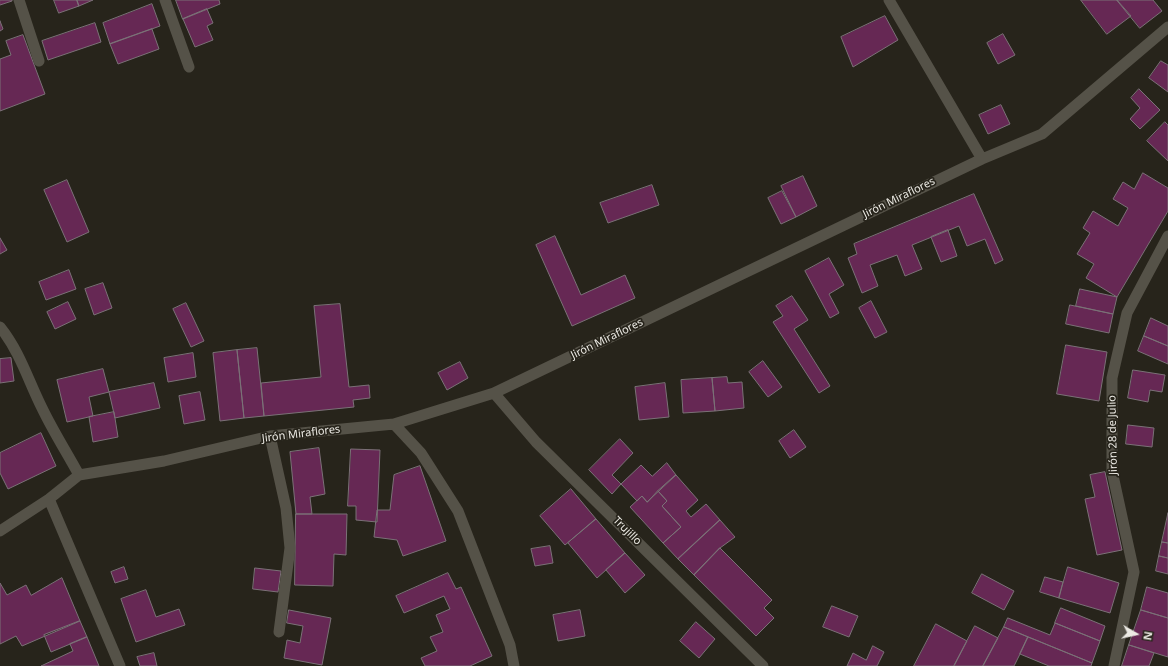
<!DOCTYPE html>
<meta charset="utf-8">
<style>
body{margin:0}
#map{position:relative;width:1168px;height:666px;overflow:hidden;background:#27241b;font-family:"Noto Sans",sans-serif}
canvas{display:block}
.north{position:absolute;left:1116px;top:614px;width:40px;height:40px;-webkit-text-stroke:3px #27241b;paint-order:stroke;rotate:99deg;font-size:11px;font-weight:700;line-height:16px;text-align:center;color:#eceae4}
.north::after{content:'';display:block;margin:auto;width:14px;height:18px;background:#eceae4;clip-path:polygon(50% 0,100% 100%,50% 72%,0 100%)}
</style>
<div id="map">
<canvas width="1168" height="666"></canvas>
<div class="north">N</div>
</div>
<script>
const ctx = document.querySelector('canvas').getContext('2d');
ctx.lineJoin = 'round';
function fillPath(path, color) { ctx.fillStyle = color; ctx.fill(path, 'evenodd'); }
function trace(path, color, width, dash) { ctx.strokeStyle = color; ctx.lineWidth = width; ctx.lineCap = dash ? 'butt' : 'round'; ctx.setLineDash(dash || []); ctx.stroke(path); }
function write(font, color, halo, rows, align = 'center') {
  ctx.font = font + ' "Noto Sans",sans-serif'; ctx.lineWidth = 3.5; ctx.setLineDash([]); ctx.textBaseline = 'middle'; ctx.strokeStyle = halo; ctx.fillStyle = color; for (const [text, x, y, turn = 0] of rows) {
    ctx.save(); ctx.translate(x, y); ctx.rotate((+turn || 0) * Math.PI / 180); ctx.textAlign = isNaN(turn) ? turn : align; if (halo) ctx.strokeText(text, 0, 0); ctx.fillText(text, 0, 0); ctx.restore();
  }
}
const building = new Path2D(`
 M0 0H12V1L0 5Z
 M54 0H77L79 6 59 13Z
 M77 0H93L79 6Z
 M176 0H219L220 4 183 19Z
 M1081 0H1117L1131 16 1107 34Z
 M1117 0H1153L1162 11 1140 28Z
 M152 4 160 26 110 44 103 23Z
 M207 9 213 23 207 26 213 40 195 47 183 19Z
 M885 16 898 40 853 67 841 37Z
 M0 21 3 29 0 31Z
 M95 23 101 42 48 60 42 41Z
 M152 29 159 49 118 64 110 44Z
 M1003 34 1015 55 998 64 987 43Z
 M23 35 45 94 0 111V59L11 55 6 41Z
 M1161 61 1168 65V92L1149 78Z
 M1139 89 1160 110 1140 129 1130 119 1140 108 1131 98Z
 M1001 105 1010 124 988 134 979 115Z
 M1165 122 1168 125V161L1147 141Z
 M1143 173 1168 188V211L1117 297 1086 278 1094 264 1077 254 1090 233 1083 228 1093 211 1118 226 1128 208 1113 199 1123 182 1134 189Z
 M803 176 817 206 796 217 781 186Z
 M67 180 89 232 67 242 44 190Z
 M652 185 659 205 608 223 600 203Z
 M782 191 796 217 781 224 768 198Z
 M974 194 1003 260 995 264 985 239 967 246 959 226 912 245 922 269 905 276 897 255 870 265 878 286 862 293 848 258 857 254 854 244Z
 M948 230 957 256 941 262 931 237Z
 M555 236 581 295 625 275 635 298 572 326 536 245Z
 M0 238 7 250 0 254Z
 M829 258 844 285 829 294 839 313 830 318 805 271Z
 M69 270 76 289 46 300 39 282Z
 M103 283 112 308 94 315 85 289Z
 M1080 289 1117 297 1113 314 1076 306Z
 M792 296 808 320 794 329 830 386 819 393 773 322 783 316 776 306Z
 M871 301 887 332 875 338 859 308Z
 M68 302 76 319 55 329 47 312Z
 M186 303 204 341 191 347 173 309Z
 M340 304 349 387 369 385 370 398 353 400 354 407 264 416 261 383 321 377 314 306Z
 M1070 305 1113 314 1109 333 1066 324Z
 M1151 318 1168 326V346L1144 336Z
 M1144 336 1168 346V364L1138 351Z
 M1066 345 1107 352 1099 401 1057 394Z
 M257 348 264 416 244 418 237 350Z
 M237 350 244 418 220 421 213 353Z
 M193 353 196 377 168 382 164 358Z
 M11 358 14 381 0 383V359Z
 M763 361 782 387 768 397 749 372Z
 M460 362 468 378 447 390 438 373Z
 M103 369 109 392 89 397 93 416 67 422 57 380Z
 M1133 370 1165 375 1162 392 1150 390 1148 402 1128 398Z
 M727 377 728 383 742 382 744 408 715 411 712 378Z
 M712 378 715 411 683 413 681 380Z
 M154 383 160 408 115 418 109 392Z
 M665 383 669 417 639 420 635 387Z
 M200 392 205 420 184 424 179 396Z
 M114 412 118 437 93 442 89 417Z
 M1128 425 1154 428 1152 447 1126 444Z
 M794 430 806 447 790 458 779 441Z
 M41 433 56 466 8 489 0 473V453Z
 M620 439 633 453 612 475 621 484 612 494 589 470Z
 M319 448 325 494 310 497 312 514H296L290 452Z
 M351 449 380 450 377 522 356 520V506H348Z
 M667 463 676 475 647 502 642 496 637 501 621 484 641 465 652 476Z
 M420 466 446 541 403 556 397 540 374 537 377 510H390L394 475Z
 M1105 472 1122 550 1097 555 1085 499 1095 497 1090 475Z
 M676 475 698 500 686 511 691 517 706 504 720 520 678 559 663 543 681 527 662 506 667 501 658 491Z
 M571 489 596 519 565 545 540 516Z
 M658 491 667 501 662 506 681 527 663 543 630 507 642 496 647 502Z
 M1168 513V543L1162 542Z
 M296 514H347L346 555 334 554 333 586 295 585Z
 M596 519 625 553 597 578 568 543Z
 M720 520 735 537 720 548 694 575 678 559Z
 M1162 542 1168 543V558L1159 556Z
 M550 546 553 563 535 566 531 549Z
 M720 548 772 600 764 608 774 618 756 636 694 575Z
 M625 553 645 575 625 593 606 570Z
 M1159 556 1168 558V574L1156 571Z
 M124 567 128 579 115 583 111 572Z
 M1068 567 1119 583 1110 613 1059 598Z
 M255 568 281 571 278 592 253 589Z
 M448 573 456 589 461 587 492 656 470 666H425L421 658 437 651 430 637 443 632 436 615 450 609 444 596 404 613 396 596Z
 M982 574 1014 591 1004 610 972 593Z
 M1045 577 1063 582 1059 598 1040 592Z
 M62 578 80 621 22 646 16 636 0 644V583L7 595 26 585 31 595Z
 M1147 587 1168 593V618L1141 610Z
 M146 590 156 617 179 609 185 625 136 642 121 599Z
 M832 606 858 616 849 637 823 627Z
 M1061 608 1105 626 1100 641 1055 623Z
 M289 610 331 618 322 665 284 658 287 640 300 643 303 626 287 623Z
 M580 610 585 636 558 641 553 615Z
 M1141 610 1168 618V657L1129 645Z
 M1008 618 1050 635 1055 623 1100 641 1092 663 1004 627Z
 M80 621 87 637 51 652 44 635Z
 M696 622 715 639 699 658 680 641Z
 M936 624 967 641 954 666H914Z
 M975 626 998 638 983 666H954Z
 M1004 627 1028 637 1020 654 1014 666H983Z
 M87 637 99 666H41L73 651 70 644Z
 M1028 637 1092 663 1091 666H1049L1020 654Z
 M1129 645 1154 653 1149 666H1122Z
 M873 646 884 652 877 666H847L853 653 866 660Z
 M154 653 157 666H140L137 657Z`);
fillPath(building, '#662854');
trace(building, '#7b7177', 1);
trace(new Path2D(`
 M19 0 39 61
 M165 0 189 67
 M889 0 982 159
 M0 327C20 352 28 380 42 408 53 431 67 453 79 475
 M494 393 536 442 763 666
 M394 424 421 453 458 511 510 645 514 666
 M270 436 286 508 290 548 279 632
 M49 499 120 666
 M0 531 49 499 79 475 164 461 270 436 394 424 494 393 982 159 1042 134 1168 27
 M1114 666 1134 572 1112 471V378L1127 313 1168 236`), '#555248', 11);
write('11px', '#eceae4', '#27241b', [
 ["Jirón Miraflores",899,198,-26],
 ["Jirón Miraflores",607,339,-26],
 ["Jirón Miraflores",301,434,-7],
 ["Jirón 28 de Julio",1113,435,-91],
 ["Trujillo",627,531,45]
]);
</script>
